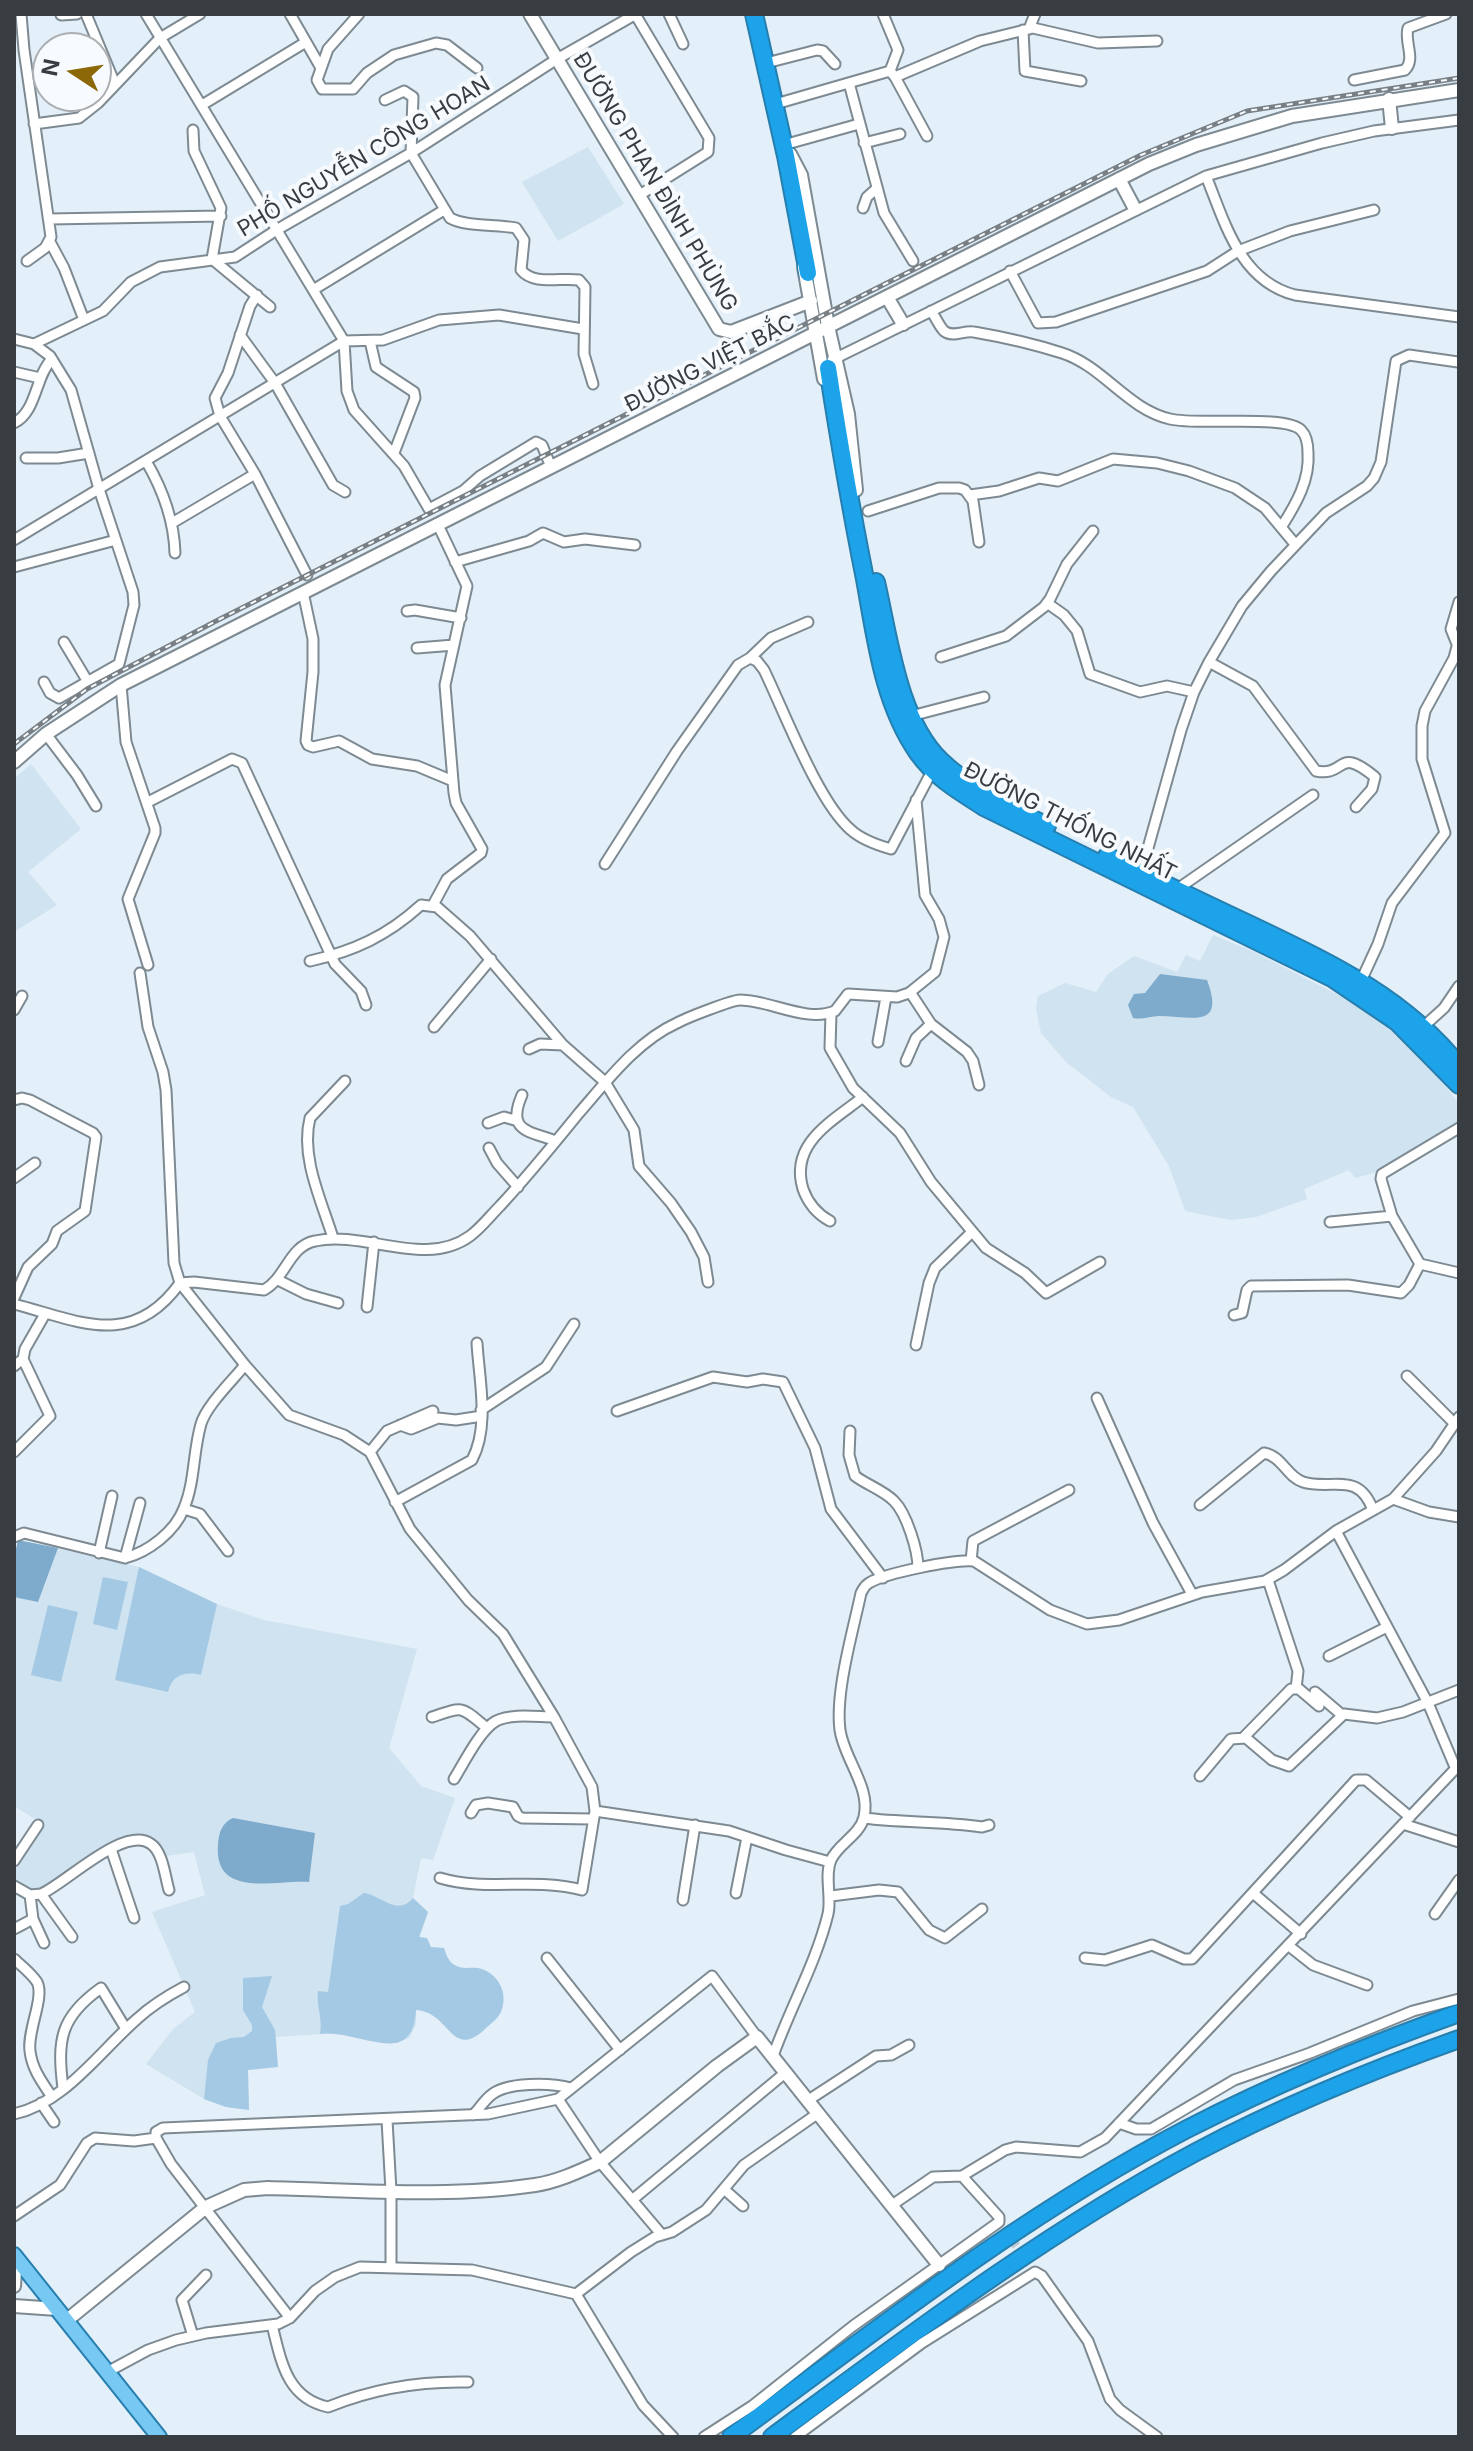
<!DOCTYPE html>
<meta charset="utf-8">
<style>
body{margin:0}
#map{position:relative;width:1473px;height:2451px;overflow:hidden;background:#e3eff9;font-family:Inter,sans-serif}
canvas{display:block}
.frame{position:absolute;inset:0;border:16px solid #383d41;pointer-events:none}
.north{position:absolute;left:32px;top:32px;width:80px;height:80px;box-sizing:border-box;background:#f8fbfd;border:2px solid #abafb2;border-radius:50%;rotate:282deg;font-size:22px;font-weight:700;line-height:32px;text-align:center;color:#383d41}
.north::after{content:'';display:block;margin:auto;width:28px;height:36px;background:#8c6809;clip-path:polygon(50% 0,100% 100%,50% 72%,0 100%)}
</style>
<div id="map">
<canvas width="1473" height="2451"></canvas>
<div class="frame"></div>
<div class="north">N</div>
</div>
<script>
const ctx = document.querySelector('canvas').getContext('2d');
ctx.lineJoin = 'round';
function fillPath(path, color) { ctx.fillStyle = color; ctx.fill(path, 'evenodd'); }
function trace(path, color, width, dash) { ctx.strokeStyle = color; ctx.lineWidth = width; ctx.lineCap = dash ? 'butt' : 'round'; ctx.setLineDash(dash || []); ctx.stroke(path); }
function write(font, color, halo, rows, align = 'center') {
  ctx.font = font + ' Inter,sans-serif'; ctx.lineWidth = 8; ctx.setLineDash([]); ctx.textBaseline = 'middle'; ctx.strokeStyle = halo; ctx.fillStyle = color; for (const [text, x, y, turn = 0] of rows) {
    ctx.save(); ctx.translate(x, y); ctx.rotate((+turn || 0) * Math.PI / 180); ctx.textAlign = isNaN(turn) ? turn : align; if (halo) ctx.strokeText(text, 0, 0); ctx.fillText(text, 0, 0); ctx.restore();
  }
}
fillPath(new Path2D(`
 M588 147 624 204 558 241 522 182Z
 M31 764 81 829 28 872 57 905 14 932V779Z
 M1213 935 1250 950 1358 1005 1384 1022 1439 1077 1459 1104V1124L1378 1172 1355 1178 1349 1170 1304 1189 1307 1199 1256 1217 1231 1220 1185 1211 1169 1166 1133 1107 1111 1097 1066 1062 1041 1033 1036 1009 1038 996 1065 983 1096 992 1108 974 1134 956 1177 972 1186 955 1200 961Z
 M18 1540 139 1567 217 1604 264 1620 417 1649 389 1748 421 1786 455 1798 433 1860 421 1858 413 1898 428 1912 415 1952 416 2025 409 2038 396 2043 370 2041 336 2033 276 2037 278 2067 248 2070 249 2110 226 2107 204 2099 146 2064 173 2029 195 2012 152 1912 205 1895 194 1852 167 1856 158 1842 142 1835 122 1839 96 1851 40 1889 33 1891 14 1879V1869L43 1824 14 1806V1558Z`), '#d0e3f0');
fillPath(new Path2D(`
 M139 1567 217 1604 201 1675C185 1671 172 1675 168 1692L115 1680Z
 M103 1577 128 1582 117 1630 93 1624Z
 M48 1605 78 1612 61 1682 31 1675Z
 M364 1893C381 1895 397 1917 413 1898L428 1912 419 1937 427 1938 431 1947 444 1948C446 1954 448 1960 453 1964 461 1970 469 1967 478 1968 498 1972 509 1993 501 2012 497 2020 490 2024 484 2030 451 2060 450 2012 416 2010 413 2071 359 2029 320 2034 323 2018 316 2006 318 1991L328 1992 340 1906 348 1904Z
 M272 1976 262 2007 275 2030 278 2067 248 2070 249 2110 226 2107 204 2099 208 2060 216 2043 231 2038 244 2037 252 2031V2025L243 2010V1978Z`), '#a4c9e4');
fillPath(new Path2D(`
 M1160 974 1207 980C1226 1030 1191 1016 1159 1016 1150 1016 1143 1020 1133 1018L1128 1005 1134 994 1145 993Z
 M18 1540 58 1548 38 1602 14 1597V1558Z
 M233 1818 315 1833 309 1882C277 1879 213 1900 218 1844 219 1832 222 1823 233 1818Z`), '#7eabcc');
trace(new Path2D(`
 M1003 2228 1030 2264`), '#c1cbd4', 9, [9, 4.5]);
const street = new Path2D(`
 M21 14 24 50 51 237 45 248 27 261
 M86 14 115 84
 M290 14 321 68
 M359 14 328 49 317 80 322 89H353L367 73 394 55 436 43 447 45 477 68
 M635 14 709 138 708 152 638 196
 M669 14 683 44
 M883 14 898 50 890 71
 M61 15 77 14
 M1029 29 1035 14
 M1023 30 1025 71 1081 81
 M770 62 817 50 823 51 835 64
 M895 77 927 136
 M1354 80 1405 70C1416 59 1404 42 1408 28L1446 14
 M849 83 884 213 913 261
 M385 100 404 91 413 97 411 153 450 218C466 227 496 224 516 228L524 240 521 270C534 286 561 277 579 280L585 287 584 354 593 384
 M779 103 890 71 895 77 980 41 1033 28 1098 43 1157 41
 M202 105 306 42
 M34 124 79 118 98 103 160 38 200 14
 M193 130 194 151 221 208 212 259 270 307
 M864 143 900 134
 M787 144 859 124
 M1206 176C1225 223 1240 281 1295 295L1459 317
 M863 208 867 197 876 189
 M49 219 221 216
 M50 242 64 268 84 320
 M1010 271 1038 323 1056 322 1207 271 1238 251 1290 231 1374 210
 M313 290 444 210
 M257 295 250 306 228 373 215 398 220 416 255 474 307 575
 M931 311C935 316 939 326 944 331 953 338 964 330 974 332 1003 337 1034 344 1062 353 1103 366 1127 409 1170 419 1198 426 1285 414 1301 430 1307 436 1308 445 1308 453 1310 480 1296 504 1282 526
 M240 335 275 383 333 485 345 492
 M14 339 34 344 103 311 131 282 160 267 235 257 278 229 411 153 557 59 636 14
 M370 341 376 367 414 392 415 398 394 453
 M34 344 50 356 71 390 99 489 133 592 134 605 119 664 59 698 50 693 44 682
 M832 360 1206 176 1322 143 1374 131 1459 120
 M14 372 40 378
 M14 423C37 412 35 376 52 359
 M26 458H58L89 453
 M146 461C163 490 174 520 175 553
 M551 467 542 445 536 442 480 476 463 491 429 509 404 466 354 410 347 391 344 341 383 340 439 320 499 315 583 329
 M970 495 999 491 1039 478 1058 481 1113 459 1157 463 1189 471 1235 488 1265 508 1295 544
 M868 511 939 488H959L965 490 973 501 979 542
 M172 523 255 474
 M14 540 344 341 146 14
 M455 562 529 541 543 533 564 542 585 539 635 545
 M14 567 116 540
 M303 592 313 639V672L306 741 308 745 313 747 339 741 372 759 417 766 453 781
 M1047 603 1064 615 1077 631 1090 674 1140 692 1167 686 1194 692
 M407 611 415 610 461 618
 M64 642 88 682
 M1457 644 1451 629 1459 602
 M417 648 454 645
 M941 657 1006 636 1044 607 1050 599 1067 564 1093 531
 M750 658 771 638 808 622
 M1209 662 1253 686 1316 771C1347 777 1336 745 1375 777L1372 789 1356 807
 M121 685 126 742 155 828V833L128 899 148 965
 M911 716 984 697
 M46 734 77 775 96 806
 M148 802 232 759 242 763 335 964 361 991 366 1005
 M605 864 677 751 738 665 750 658 757 661 764 670C784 711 818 802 851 830 862 840 877 845 891 849L932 771
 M1141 873 1181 730 1194 692 1209 662 1242 606 1271 571 1326 513 1367 486 1374 478 1381 462 1396 361 1409 355 1458 362
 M1176 890 1313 795
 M433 905 447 879 481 853 482 849 456 803 454 793 445 685 467 586 438 525
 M310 961C354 951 387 936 421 905L437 907 470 936 563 1045 605 1082 634 1130 639 1166 671 1203 691 1232 704 1257 708 1282
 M140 973 148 1027 163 1072 166 1090 174 1263 180 1283 245 1365 289 1415 344 1435 370 1452 410 1529 468 1600 503 1634 554 1717 592 1787 595 1811 582 1890C535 1877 487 1892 440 1878
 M1361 981 1378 944 1392 903 1445 833 1422 759V726L1425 711 1454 658 1459 639
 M910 992 931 1024 967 1052 973 1061 979 1085
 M14 1010 22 996
 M831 1013 830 1048 853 1088 900 1133 931 1182 986 1248 1025 1273 1046 1293 1100 1262
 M434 1027 491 959
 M1423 1027 1444 1008 1459 986
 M878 1042 886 997
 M529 1049 540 1044 563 1045
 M906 1061 916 1038 931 1024
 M522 1095C506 1132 529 1131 556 1141
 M14 1100 22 1098 30 1100 93 1133 96 1137 85 1211 57 1231 52 1244 28 1267 14 1298
 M488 1123 504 1117 518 1121
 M489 1148 497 1163 518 1187
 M14 1178 35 1163
 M1392 1216 1381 1179 1382 1174 1459 1128
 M830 1221C817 1214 808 1203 803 1189 789 1143 833 1121 863 1097
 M1330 1222 1392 1216 1420 1264
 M333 1238C322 1202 300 1157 310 1118L345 1081
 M278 1280 306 1294 338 1303
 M14 1304C79 1321 132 1350 180 1283L194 1282 264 1290C286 1278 289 1246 315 1241 365 1230 425 1269 470 1236 481 1228 490 1216 500 1206 528 1176 553 1145 579 1113 607 1081 637 1041 677 1023 686 1018 732 1000 740 1000 770 1000 806 1023 835 1011L848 994 897 997 909 993 935 972 944 937 939 919 925 895 916 800
 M367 1307 374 1242
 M1234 1315 1242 1313 1247 1290 1251 1286 1348 1285 1401 1293 1409 1285 1420 1264 1459 1273
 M916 1345 929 1283 935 1268 972 1232
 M14 1366 23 1359
 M1407 1376 1454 1423
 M1097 1398 1153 1523 1192 1594
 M481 1410 546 1367 574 1324
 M617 1411 713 1377 747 1382 763 1379 783 1382 815 1448 831 1509 883 1578
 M400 1425 411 1429 438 1418 456 1420 482 1416
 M850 1431 849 1455 855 1476C867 1485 883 1490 894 1501 907 1514 918 1551 918 1568
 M14 1452 50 1416 23 1359 25 1349 45 1314
 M370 1452 387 1431 433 1411
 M1393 1499 1429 1512 1459 1517
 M395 1502 472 1460C490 1426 479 1379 477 1343
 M1200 1505 1264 1453C1282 1456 1287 1477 1303 1482 1332 1491 1358 1470 1373 1510
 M184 1509 200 1514 228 1551
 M1336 1531 1428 1703 1455 1767
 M14 1537 24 1533 125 1558C148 1552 175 1532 184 1508 195 1482 193 1451 201 1424 206 1406 233 1380 245 1365
 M99 1553 112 1496
 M125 1558 140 1503
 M971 1561 973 1541 1069 1490
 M1268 1580 1298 1671 1296 1689
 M1329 1656 1387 1627
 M1315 1692 1342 1715
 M432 1717C465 1706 460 1706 487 1728
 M1243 1738 1291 1689H1299L1319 1706
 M1200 1776 1231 1739 1246 1738 1272 1760 1289 1766 1344 1714 1377 1718 1403 1712 1459 1690
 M454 1779C464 1763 480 1730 496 1721 512 1713 537 1717 554 1717
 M595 1811 729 1831 786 1850 830 1862
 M471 1813 476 1805 488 1803 513 1807 518 1816 522 1818 593 1819
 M864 1818C904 1823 942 1821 982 1827L989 1825
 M1403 1824 1459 1842
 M111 1849 134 1918
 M14 1861 38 1825
 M14 1886 30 1895 41 1894C65 1884 125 1824 151 1844 163 1852 165 1877 169 1890
 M736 1893 747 1837
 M1253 1893 1301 1934
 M41 1894 72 1937
 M30 1895 33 1919 44 1943
 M831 1896 879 1890 898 1892 929 1930 945 1938 982 1909
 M683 1900 695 1825
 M1435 1914 1459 1880
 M14 1929 33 1919
 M1289 1946 1313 1965 1367 1985
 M547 1958 620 2050
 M1085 1958 1105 1960 1152 1945 1184 1959H1192L1356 1780H1366L1410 1817
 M14 1959C22 1966 31 1973 37 1982 45 1997 27 2031 30 2051 32 2069 42 2082 52 2097
 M773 2056C790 2008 816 1963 828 1914 832 1898 824 1875 831 1860 838 1844 860 1835 864 1817 871 1787 844 1759 840 1730 835 1692 853 1631 861 1593 864 1588 864 1586 869 1583 885 1573 955 1559 974 1561L1050 1610 1087 1624 1119 1620 1202 1592 1265 1581 1284 1570 1336 1531 1393 1499 1436 1451 1459 1417
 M63 2088C57 2040 60 2017 101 1988L126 2029
 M558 2099 600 2162 662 2235
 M807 2101 876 2056 891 2055 909 2045
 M41 2103 54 2122
 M14 2114C65 2103 100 2051 137 2019 151 2006 167 1996 184 1987
 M473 2115C479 2109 484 2101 490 2096 506 2081 552 2083 571 2088
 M387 2120 391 2191V2268
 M1119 2123 1136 2129H1151L1234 2080 1310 2053 1413 2011 1459 1999
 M725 2190 743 2206
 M632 2200 785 2073
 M892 2205 933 2177 962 2176 1005 2150 1016 2147 1080 2152 1105 2138 1459 1765
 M14 2216 60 2185 87 2143 95 2138 134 2141 156 2138
 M576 2294 643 2405 673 2437
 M290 2318 171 2164 156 2138V2132L163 2128 488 2114 558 2099 712 1976 757 2037
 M272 2325C281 2360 286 2398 328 2407 372 2389 421 2381 468 2382
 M193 2336 182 2300 206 2275
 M109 2371 148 2350 176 2340 206 2333 278 2324 290 2318 315 2291 335 2277 360 2267 472 2270 576 2294 631 2252 655 2237 672 2232 706 2210 744 2165 817 2114
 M704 2437 752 2406 853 2326 999 2222V2217L962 2176
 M795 2437 922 2343 1035 2272 1042 2276 1088 2341 1110 2399 1120 2410 1157 2437`);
const secondary = new Path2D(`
 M530 14 719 329 731 332 811 301
 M1389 99 1392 128
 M790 154 801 175 828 326 848 414 856 490
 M1119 179 1135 209
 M804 267 824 379
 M887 297 903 324
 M14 762 46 734 121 685 1149 164 1196 145 1292 116 1459 90
 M14 2286 16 2257
 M14 2306 57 2309
 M66 2321 206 2207 244 2190 268 2188C356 2190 448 2198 535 2185 557 2182 580 2171 600 2162L717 2066 757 2037 939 2265`);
const primary = new Path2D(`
 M14 2255 159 2437`);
const highway = new Path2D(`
 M754 14 786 156 808 273
 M828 368C839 439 851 509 865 579 876 639 883 703 918 753 936 778 959 791 984 807L1332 978 1397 1022 1459 1085
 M876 582C889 638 898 720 941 761 969 788 1011 808 1047 826
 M1107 856C1156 880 1205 904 1255 927 1332 964 1405 998 1459 1066
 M731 2437C878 2329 1024 2214 1187 2129 1275 2084 1366 2046 1459 2013
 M772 2437C909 2336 1046 2232 1196 2152 1281 2107 1369 2071 1459 2039`);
trace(street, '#7e8a92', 13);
trace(secondary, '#7e8a92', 16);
trace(primary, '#267faf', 18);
trace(highway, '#267faf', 20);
trace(street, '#fff', 9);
trace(secondary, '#fff', 12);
trace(primary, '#77c8f2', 14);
trace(highway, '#1da3ea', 16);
const rail = new Path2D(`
 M14 744 87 689 218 620 1141 155 1247 111 1459 78`);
trace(rail, '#788086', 5);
trace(rail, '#f8fbfd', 2, [6]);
write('22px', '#383d41', '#f8fbfd', [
 ["PHỐ NGUYỄN CÔNG HOAN",364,157,-31],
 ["ĐƯỜNG PHAN ĐÌNH PHÙNG",655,182,59],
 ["ĐƯỜNG VIỆT BẮC",710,364,-27],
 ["ĐƯỜNG THỐNG NHẤT",1070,822,27]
]);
</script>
